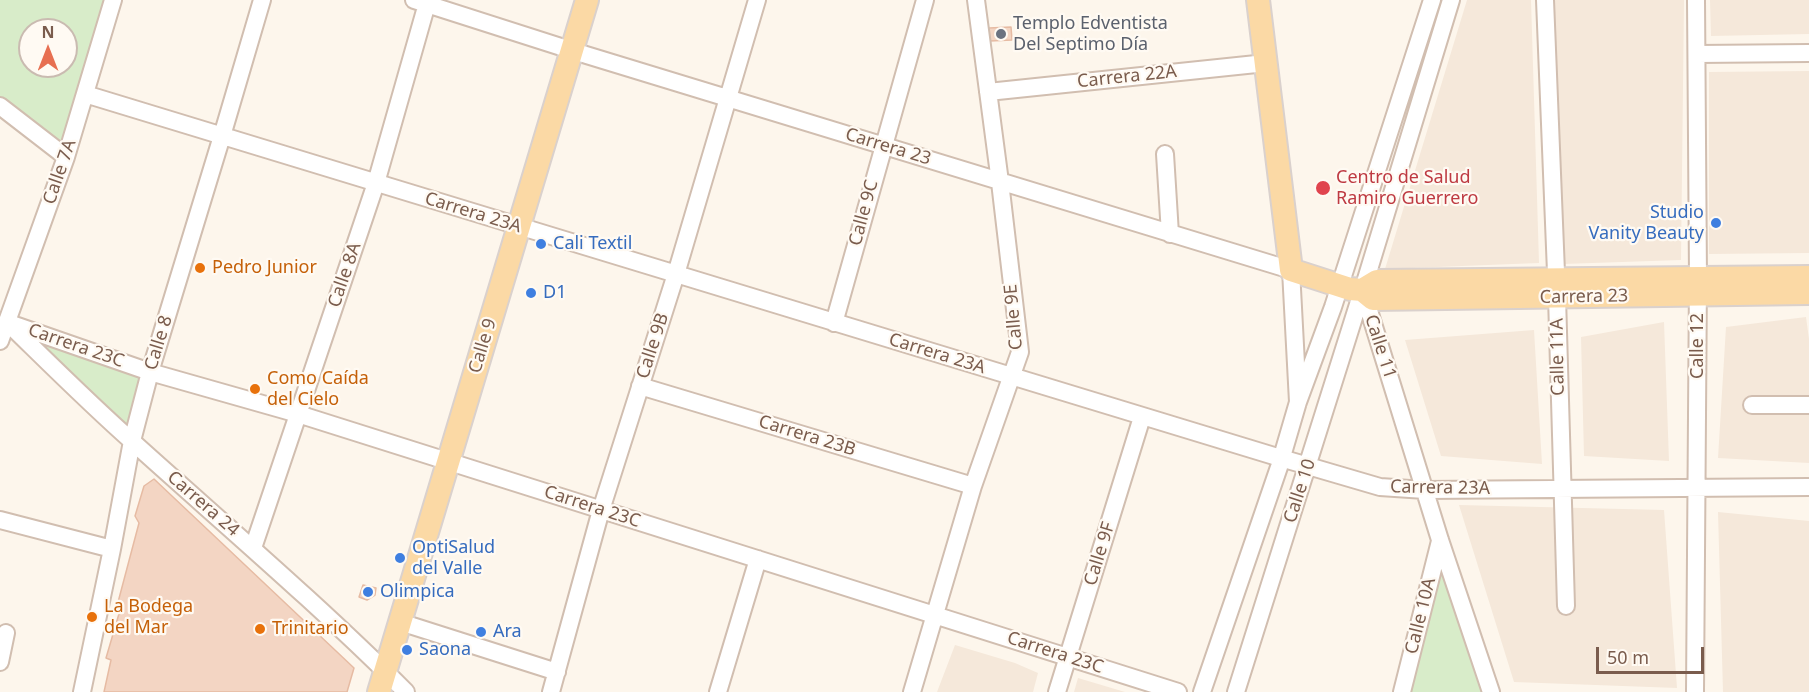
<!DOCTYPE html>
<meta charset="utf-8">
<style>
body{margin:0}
#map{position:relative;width:1809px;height:692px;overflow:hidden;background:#fdf6ec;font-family:"Noto Sans",sans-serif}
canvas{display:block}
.north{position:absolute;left:18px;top:18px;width:60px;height:60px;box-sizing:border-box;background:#fffaf3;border:2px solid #cabbb1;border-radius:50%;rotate:0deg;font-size:16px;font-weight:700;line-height:24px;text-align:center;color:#7a5c4d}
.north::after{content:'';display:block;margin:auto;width:21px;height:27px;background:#e76f51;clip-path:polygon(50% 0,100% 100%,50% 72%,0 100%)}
.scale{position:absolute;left:1596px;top:647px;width:108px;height:27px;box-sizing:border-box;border:3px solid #7a5c4d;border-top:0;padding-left:8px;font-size:18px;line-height:21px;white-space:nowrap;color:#7a5c4d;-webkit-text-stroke:4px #fffaf3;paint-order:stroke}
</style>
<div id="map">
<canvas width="1809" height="692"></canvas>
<div class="north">N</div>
<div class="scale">50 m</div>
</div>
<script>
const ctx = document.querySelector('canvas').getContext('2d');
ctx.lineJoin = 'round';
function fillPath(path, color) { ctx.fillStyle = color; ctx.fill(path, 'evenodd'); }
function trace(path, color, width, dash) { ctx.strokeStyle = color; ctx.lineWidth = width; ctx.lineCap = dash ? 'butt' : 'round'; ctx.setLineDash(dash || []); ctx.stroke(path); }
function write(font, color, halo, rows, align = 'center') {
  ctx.font = font + ' "Noto Sans",sans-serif'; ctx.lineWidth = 4.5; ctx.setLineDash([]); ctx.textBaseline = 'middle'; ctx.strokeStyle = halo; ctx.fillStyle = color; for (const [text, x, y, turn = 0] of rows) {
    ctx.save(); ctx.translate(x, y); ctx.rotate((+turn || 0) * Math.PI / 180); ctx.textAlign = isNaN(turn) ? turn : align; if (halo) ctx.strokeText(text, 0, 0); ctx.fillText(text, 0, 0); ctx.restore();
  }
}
fillPath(new Path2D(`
 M1467 0H1531L1539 263 1385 269Z
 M1553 0H1684L1681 260 1563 264Z
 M1710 0H1809V34L1711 36Z
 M1809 71V253L1709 254V72Z
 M1806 317 1809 339V463L1718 458 1726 327Z
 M1664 322 1669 461 1584 456 1581 337Z
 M1534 330 1542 464 1441 456 1405 340Z
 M1459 505 1664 510 1677 688 1514 682Z
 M1718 512 1809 521V692H1723Z
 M955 645 1015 663 1038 673 1033 692H937Z
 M1078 678 1125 692H1074Z`), '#f5e8da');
fillPath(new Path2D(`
 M0 0H113L66 157 0 106ZM30 30H66V66H30Z
 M6 322 150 372 132 441Z
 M1440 540 1491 692H1402Z`), '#d8ecc9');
const building = new Path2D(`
 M1011 27 1012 40 990 41 989 28Z
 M154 479 354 668 347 692H104L111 660 106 658 121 607 117 606 139 523 135 516 144 486Z
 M363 585 376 588 375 595 367 600 359 597Z`);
fillPath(building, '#f3d5c3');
trace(building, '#e6bba3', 1.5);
const minor = new Path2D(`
 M414 0 583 54 1291 270 1298 402
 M1545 0 1557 297 1566 606
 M1697 54 1809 53
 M988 92 1266 63
 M85 94 1274 456 1380 487 1425 490 1809 487
 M0 106 66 157
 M1165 154 1170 234
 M1363 291 1440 540 1491 692
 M6 322 150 372 298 414 1178 692
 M834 323 925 0
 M12 327C52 366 92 406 134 443 225 525 319 605 406 692
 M0 341 66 157 113 0
 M640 386 973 486
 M1752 405H1809
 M0 520 112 549
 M253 548 376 183 428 0
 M400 622 557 672
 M0 662 6 633
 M82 692 112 549 132 441 150 372 222 136 262 0
 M551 692 601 510 676 274 757 0
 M718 692 758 559
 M912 692 973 486 1020 352 1000 182 976 0
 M1057 692 1142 417
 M1202 692 1279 467 1298 402 1333 307 1432 0
 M1236 692 1367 276 1451 0
 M1402 692 1440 541
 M1695 692 1698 277 1696 0`);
const major = new Path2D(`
 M1258 0 1291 270 1350 289 1362 290 1377 281 1809 277
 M1362 290 1373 299 1809 293
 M379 692 587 0`);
trace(minor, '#d1beb0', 20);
trace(major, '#dad1cd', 26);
trace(minor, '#fff', 16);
trace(major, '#fbd9a5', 22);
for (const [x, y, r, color] of [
 [1001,34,6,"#6b7280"],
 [1323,188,8,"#e0444e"],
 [1716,223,6,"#3f7fe0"],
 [541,244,6,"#3f7fe0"],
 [200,268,6,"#e8710a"],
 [531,293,6,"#3f7fe0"],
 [255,389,6,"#e8710a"],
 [400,558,6,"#3f7fe0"],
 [368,592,6,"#3f7fe0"],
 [92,617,6,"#e8710a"],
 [260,629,6,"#e8710a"],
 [481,632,6,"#3f7fe0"],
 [407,650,6,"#3f7fe0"]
]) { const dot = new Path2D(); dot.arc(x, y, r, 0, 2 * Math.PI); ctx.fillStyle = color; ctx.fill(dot); trace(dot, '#fffaf3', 2); }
write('18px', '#5b616d', '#fffaf3', [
 ["Templo Edventista",1013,24],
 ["Del Septimo Día",1013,45]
], 'left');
write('18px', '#7a5c4d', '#fffaf3', [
 ["Carrera 22A",1127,77,-6],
 ["Carrera 23",888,147,17],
 ["Calle 7A",60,172,-71],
 ["Carrera 23A",473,213,17],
 ["Calle 9C",864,213,-75],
 ["Calle 8A",345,275,-71],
 ["Carrera 23",1584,297,-1],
 ["Calle 9E",1014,317,-95],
 ["Calle 8",159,343,-73],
 ["Carrera 23C",76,346,19],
 ["Calle 9",483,346,-73],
 ["Calle 9B",653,346,-72],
 ["Calle 12",1698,346,-90],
 ["Calle 11",1380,347,72],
 ["Carrera 23A",937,354,17],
 ["Calle 11A",1558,357,-91],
 ["Carrera 23B",807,436,17],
 ["Carrera 23A",1440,488,1],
 ["Calle 10",1300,491,-72],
 ["Carrera 24",203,504,41],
 ["Carrera 23C",592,507,18],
 ["Calle 9F",1100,554,-73],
 ["Calle 10A",1421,616,-76],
 ["Carrera 23C",1055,653,18]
]);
write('18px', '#be3a42', '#fffaf3', [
 ["Centro de Salud",1336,178],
 ["Ramiro Guerrero",1336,199]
], 'left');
write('18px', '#366cbe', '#fffaf3', [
 ["Studio",1704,213,"right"],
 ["Vanity Beauty",1704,234,"right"],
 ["Cali Textil",553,244],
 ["D1",543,293],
 ["OptiSalud",412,548],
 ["del Valle",412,569],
 ["Olimpica",380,592],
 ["Ara",493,632],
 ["Saona",419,650]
], 'left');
write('18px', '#c56008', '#fffaf3', [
 ["Pedro Junior",212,268],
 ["Como Caída",267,379],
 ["del Cielo",267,400],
 ["La Bodega",104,607],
 ["del Mar",104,628],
 ["Trinitario",272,629]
], 'left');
</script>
